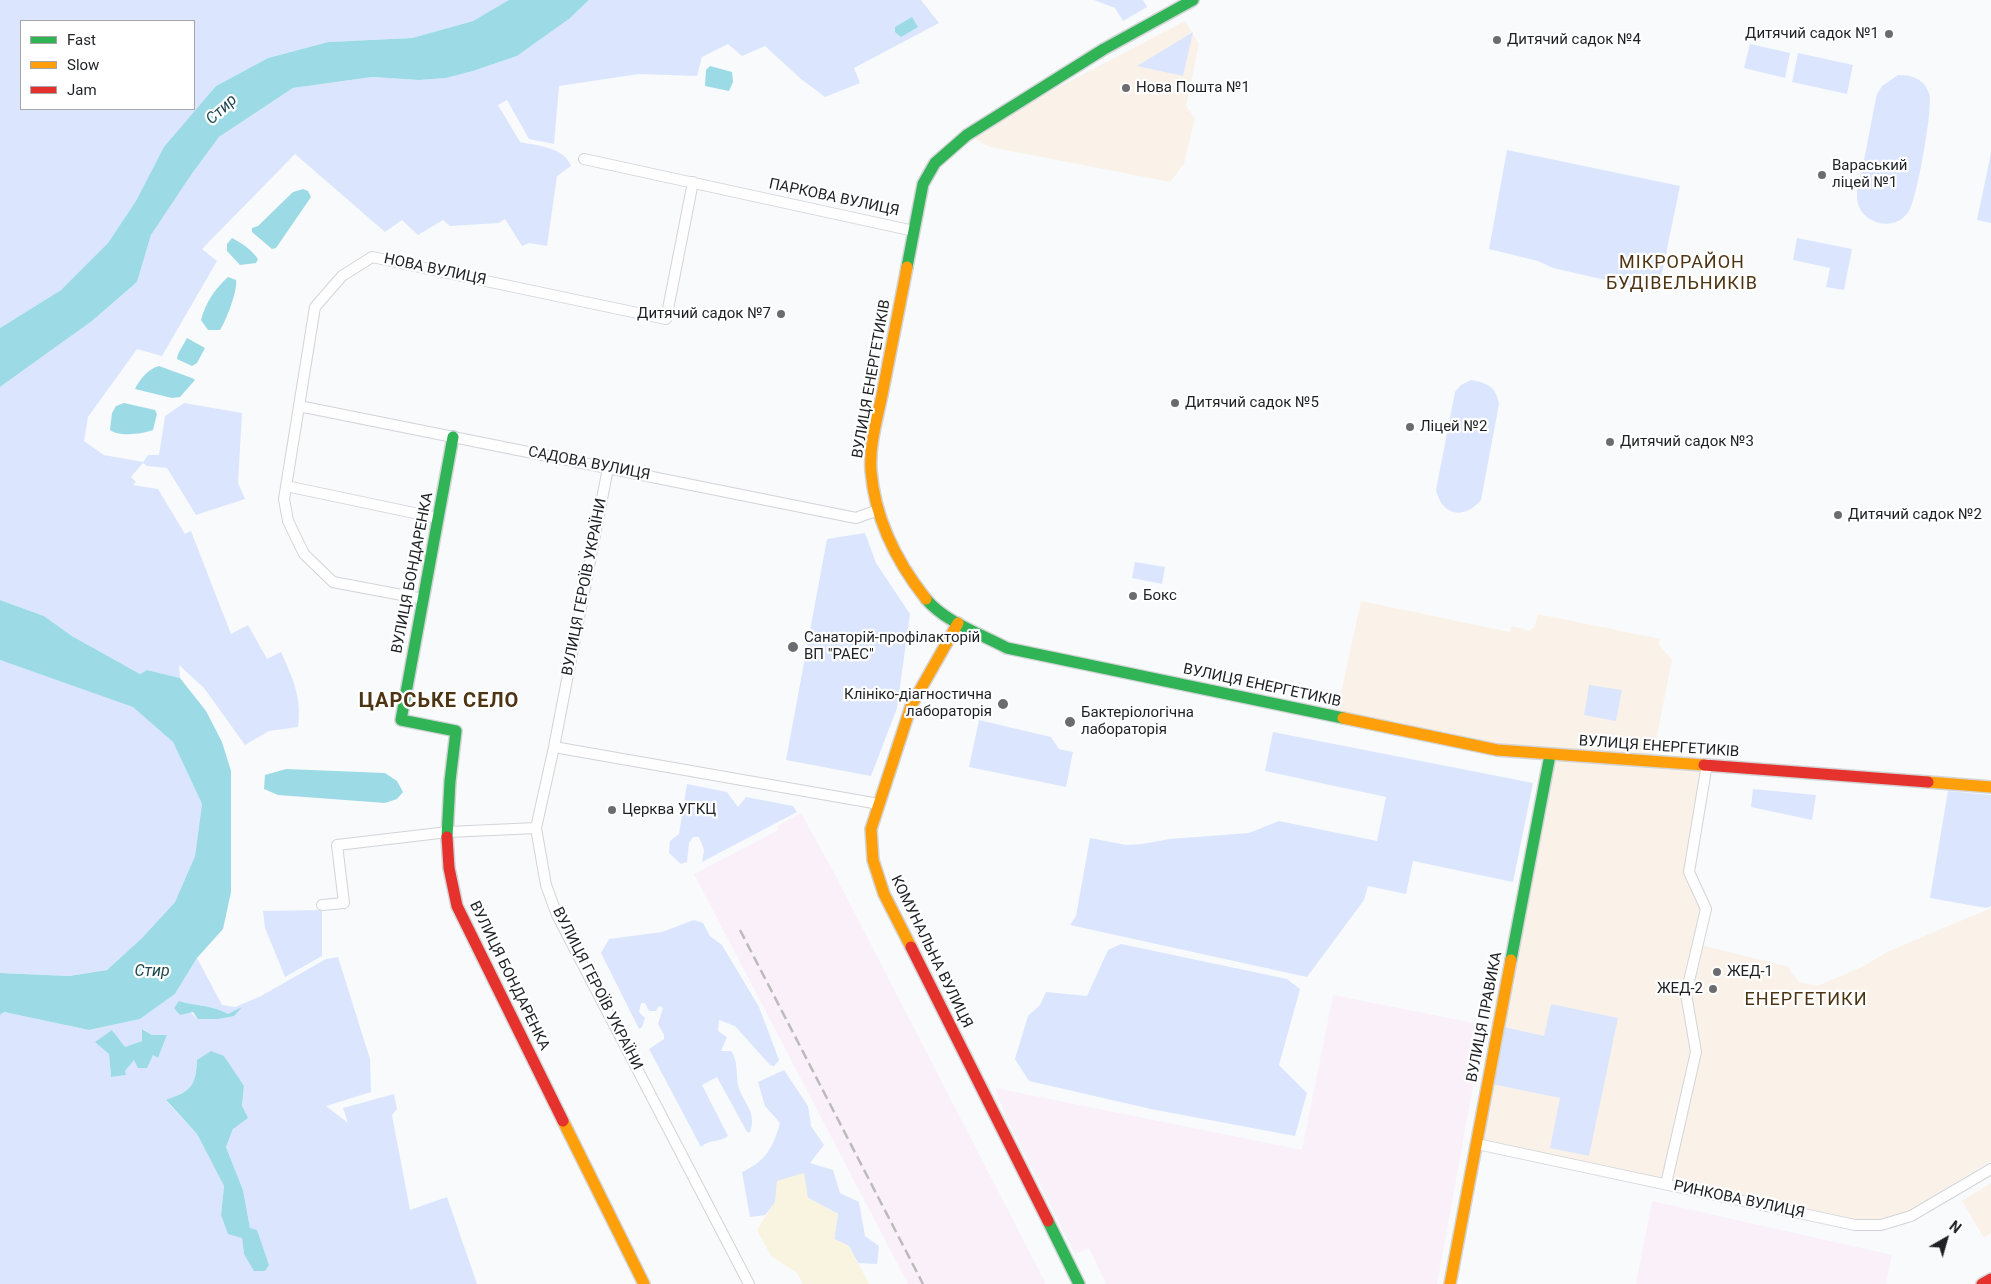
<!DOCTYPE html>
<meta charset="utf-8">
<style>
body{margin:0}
#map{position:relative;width:1991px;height:1284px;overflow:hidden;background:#f8fafc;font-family:Roboto,sans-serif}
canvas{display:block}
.legend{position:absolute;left:20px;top:20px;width:175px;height:90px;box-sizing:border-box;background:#fff;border:1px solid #a5a6a7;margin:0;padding:6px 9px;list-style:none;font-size:15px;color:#1e2023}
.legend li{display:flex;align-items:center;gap:10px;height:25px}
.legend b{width:25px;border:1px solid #a5a6a7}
.north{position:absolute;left:1921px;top:1214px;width:50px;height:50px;-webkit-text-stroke:4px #fff;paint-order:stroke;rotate:38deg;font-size:14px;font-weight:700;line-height:20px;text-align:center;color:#1e2023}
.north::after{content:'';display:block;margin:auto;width:18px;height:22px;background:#1e2023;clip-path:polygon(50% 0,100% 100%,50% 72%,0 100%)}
</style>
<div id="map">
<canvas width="1991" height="1284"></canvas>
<ul class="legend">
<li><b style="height:6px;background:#30b455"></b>Fast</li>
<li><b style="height:6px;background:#ff9f0a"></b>Slow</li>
<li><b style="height:6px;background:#e5322d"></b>Jam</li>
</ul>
<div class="north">N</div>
</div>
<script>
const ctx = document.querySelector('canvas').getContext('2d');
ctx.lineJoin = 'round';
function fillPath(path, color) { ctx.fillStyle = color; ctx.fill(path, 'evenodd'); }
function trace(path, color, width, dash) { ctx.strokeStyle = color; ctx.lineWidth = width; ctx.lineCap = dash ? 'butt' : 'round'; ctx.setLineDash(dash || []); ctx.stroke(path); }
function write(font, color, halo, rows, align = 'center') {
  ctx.font = font + ' Roboto,sans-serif'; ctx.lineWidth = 4.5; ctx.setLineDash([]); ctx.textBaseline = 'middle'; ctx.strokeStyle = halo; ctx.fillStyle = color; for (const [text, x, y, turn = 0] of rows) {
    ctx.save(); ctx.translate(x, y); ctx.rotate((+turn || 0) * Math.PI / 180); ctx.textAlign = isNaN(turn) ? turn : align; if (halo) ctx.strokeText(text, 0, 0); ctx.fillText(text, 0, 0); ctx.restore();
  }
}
fillPath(new Path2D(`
 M1185 21 1199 44 1186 106 1195 118 1184 164 1170 182 990 147 967 135Z
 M1361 601 1510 632 1512 626 1529 631 1535 626 1538 614 1660 639 1659 645 1672 660 1652 761 1707 764 1689 872 1706 909 1698 944 1790 967V970L1799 982 1817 986 1864 966 1887 952 1991 908V1161L1928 1199 1931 1205 1886 1223 1855 1225 1477 1144 1550 755 1336 716Z
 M1991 1183V1233L1984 1238 1962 1201Z`), '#faf2e9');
fillPath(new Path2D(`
 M801 813 833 871 1046 1284H908L694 874 779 830 777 826Z
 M1333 995 1484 1025 1437 1284H1106L1089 1248 1075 1254 1005 1115 995 1088 1302 1150Z
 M1652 1201 1892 1255 1886 1284H1636Z`), '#faf0f9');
fillPath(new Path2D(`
 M0 0H511L473 21 412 38 328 42 268 58 216 86 108 243 61 290 0 328ZM21 21H194V109H21Z
 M589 0H921L939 23 854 68 860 83 825 97 801 79 765 46 742 56 728 44 702 57 697 76 639 74 559 86 554 144 529 139 507 100 498 105 520 142C538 146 564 147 571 166L557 176 547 246 529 243 522 246 505 219 499 223 450 226 443 220 418 235 402 220 385 232 295 154 202 249 217 261 162 356 137 349 88 417 84 441 104 455 143 462 148 455H159L165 416 184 403 242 413 238 483 245 499 196 515 167 468 147 466 143 463 131 477 136 482 133 485 158 489 185 534 191 531 231 634 248 625 267 659 281 652C293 679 302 697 298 727L269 731 245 745 204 688 179 665 180 678 147 670 140 674 72 636 44 616 0 600V387L92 321 137 282 151 235 191 175 219 137 293 88 372 77 419 80 446 78 473 71 517 56 569 19Z
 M1094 0H1143L1147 7 1123 21 1115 8Z
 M1193 32 1183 76 1137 66Z
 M1750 44 1790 53 1785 78 1744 68Z
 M1798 53 1853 65 1847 94 1792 82Z
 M1898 75C1912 75 1924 79 1929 93 1934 105 1917 196 1910 209 1897 235 1856 224 1857 195 1857 185 1861 174 1863 165 1868 141 1872 117 1877 94L1882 86Z
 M1507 150 1680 186 1658 292 1553 268 1538 261 1489 249Z
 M1991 153V223L1977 220Z
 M1797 238 1852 249 1844 290 1826 287 1830 268 1793 260Z
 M1471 380C1488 383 1496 387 1499 404L1481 500C1464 520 1442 516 1436 490L1455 392 1461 385Z
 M865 533 876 563 910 614 897 708 871 776 786 760 827 539Z
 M1135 562 1165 567 1162 584 1132 578Z
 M0 660 133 706 173 742 202 804 195 856 175 902 142 938 107 970 69 976 0 973Z
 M1589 685 1622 690 1616 721 1584 715Z
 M979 720 1051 737 1059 749 1073 752 1066 787 969 767Z
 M1273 732 1533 783 1513 882 1413 861 1406 894 1368 886 1364 900 1307 977 1070 925 1076 916 1090 838 1126 845 1142 844 1170 839 1249 833 1279 821 1377 841 1386 797 1265 771Z
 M687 784 727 792 738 807 746 797 793 806 797 812 702 862 704 850 699 837H693L689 843 687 862 681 864 669 853 670 841 679 834Z
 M1753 789 1816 795 1812 820 1751 807Z
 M1948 791 1991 795V906L1986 908 1930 898Z
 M322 910V956L285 977 265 928 263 911Z
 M694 920 703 923 710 936 722 945 759 1007 779 1060 774 1066 770 1065 735 1026 719 1020 718 1031 727 1037 721 1051H731C738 1060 736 1073 738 1085 742 1102 758 1112 750 1132H747L717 1077 702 1085 728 1136C719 1143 709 1139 701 1147L649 1049 664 1039V1035L658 1024 663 1008 659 1006 656 1011H649L645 1003H641L639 1012 645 1018 642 1027 639 1029 601 953 609 939 662 932Z
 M1121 944 1287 979 1300 989 1279 1065 1307 1093 1295 1136 1151 1109 1029 1081 1015 1059 1028 1016 1040 1005 1046 992 1087 996 1108 950Z
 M338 957 370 1059 371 1092 326 1106 348 1123 343 1108 394 1094 397 1109 392 1115 410 1210 447 1197 477 1284H0V1015L4 1012 89 1030 140 1019 175 994 197 958 222 1005 235 1007 261 996 326 959ZM179 1001C196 1006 213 1005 228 1014L241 1008 218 1019H198ZM143 1029 152 1035H167L158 1058 153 1055 134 1059 125 1071 126 1075 111 1077 109 1054 112 1030 125 1048 142 1041ZM197 1060 244 1086 242 1107 226 1147 243 1190 250 1228 269 1264 244 1254 242 1237 221 1215 224 1186 197 1134 166 1101C189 1089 196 1089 197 1060Z
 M1551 1004 1618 1018 1589 1156 1550 1148 1560 1098 1492 1084 1504 1027 1544 1036Z
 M784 1070 808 1106 811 1126 824 1145 810 1163 833 1170 840 1193 859 1202 865 1236 879 1246 877 1264 858 1263 849 1246 834 1239 838 1214 777 1181 776 1202 765 1215 750 1217 742 1172C766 1161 773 1148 780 1123L765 1106 758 1082Z`), '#dbe6fe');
fillPath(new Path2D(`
 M804 1173 808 1198 838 1214 834 1239 849 1246 869 1284H803L797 1273 771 1256 757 1230 775 1202 777 1181Z`), '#f9f4e0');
fillPath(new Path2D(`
 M509 0H589L569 19 517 56 473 71 446 78 419 80 372 77 293 88 219 137 191 175 151 235 137 282 92 321 0 387V328L61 290 108 243 136 201 164 147 216 86 268 58 328 42 412 38 473 21Z
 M912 17 918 27 901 37 895 32V27Z
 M710 66 732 72 733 82 729 91 705 86 706 70Z
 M303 189 308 191 311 197 276 248 272 249 252 232V228L258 226 293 192Z
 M232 238C242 243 252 250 258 259L256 263 240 265 227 251V244Z
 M228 277 236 280C238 290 226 321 220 330H208L201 320C206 302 214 290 228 277Z
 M187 338 205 348 197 363 192 366 177 359 178 354Z
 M159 366 192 378 195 380 180 397 172 398 135 389C139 380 149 368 159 366Z
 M124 403 155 410 157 414 153 430C143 434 119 437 110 430L112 413 116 406Z
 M0 600 44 616 72 636 140 674 147 670 180 678 206 711 222 742 231 771V892L223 929 197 958 175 994 140 1019 89 1030 4 1012 0 1015V973L69 976 107 970 142 938 175 902 195 856 202 804 173 742 133 707 0 660Z
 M286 769 385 773 397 781 403 792 397 799 385 803 278 795 264 789 265 775Z
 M179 1001C196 1006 213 1005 228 1014L242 1007 234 1016 218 1019H198L193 1012 180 1015 174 1008Z
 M142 1029 152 1035H167L158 1058 153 1055 147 1068H138L134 1060 125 1071 126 1075 111 1077 109 1054 95 1042 112 1030 125 1047 142 1041Z
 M211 1051 224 1056 244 1086 242 1106 248 1118 233 1129 226 1147 243 1190 250 1228 257 1230 269 1265 265 1271H254L244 1254 242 1238 228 1234 221 1215 224 1186 197 1134 166 1100C190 1091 196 1087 197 1060Z`), '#9cdbe6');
const street = new Path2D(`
 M584 159 914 231
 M299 406 856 518 878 510
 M608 468 554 747 536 828 546 885 557 915 749 1284
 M286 486 438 518
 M423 599 333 582 304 554 288 521 284 499 315 307 342 276 372 257 666 319 693 182
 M554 747 879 804
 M322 905 344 903 337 845 448 832 536 828
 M1477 1144 1855 1225H1881L1911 1216 1991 1169
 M1666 1184 1696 1052 1686 994 1706 909 1689 872 1707 764`);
const fast = new Path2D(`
 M907 267 923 184 935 163 967 135 1104 49 1193 0
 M926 599C945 622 981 634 1007 648L1343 718
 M447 837 450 781 456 731 401 720 453 437
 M1511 960 1550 755
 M1048 1221 1079 1284`);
const slow = new Path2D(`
 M907 267C899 310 890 353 882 395 877 419 869 446 871 471 875 520 896 561 926 599
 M1343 718 1497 750 1704 765
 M1928 782 1991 787
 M911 947 884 894 873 860 871 829 911 706 958 623
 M563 1121 644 1284
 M1450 1284 1511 960`);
const jam = new Path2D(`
 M1704 765 1928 782
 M447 837 449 868 457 906 563 1121
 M911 947 1048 1221
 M1982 1284 1991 1279`);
trace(street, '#d2d4d7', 12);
trace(fast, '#d2d4d7', 14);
trace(slow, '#d2d4d7', 14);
trace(jam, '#d2d4d7', 14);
trace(street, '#fefeff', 10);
trace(fast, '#30b455', 11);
trace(slow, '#ff9f0a', 11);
trace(jam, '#e5322d', 11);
trace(new Path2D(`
 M740 930 923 1284`), '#bbbbbc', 2.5, [10, 5]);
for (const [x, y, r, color] of [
 [1889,34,5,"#6a6c6f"],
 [1497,40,5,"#6a6c6f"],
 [1126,88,5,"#6a6c6f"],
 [1822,175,5,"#6a6c6f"],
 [781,314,5,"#6a6c6f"],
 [1175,403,5,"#6a6c6f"],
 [1410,427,5,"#6a6c6f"],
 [1610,442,5,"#6a6c6f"],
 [1838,515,5,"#6a6c6f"],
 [1133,596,5,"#6a6c6f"],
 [793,647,6,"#6a6c6f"],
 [1003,704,6,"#6a6c6f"],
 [1070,722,6,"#6a6c6f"],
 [612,810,5,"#6a6c6f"],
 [1717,972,5,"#6a6c6f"],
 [1713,989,5,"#6a6c6f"]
]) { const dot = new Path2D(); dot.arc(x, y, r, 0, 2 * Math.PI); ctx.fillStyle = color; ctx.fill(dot); trace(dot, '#fff', 2); }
write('15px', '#1e2023', '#fff', [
 ["Дитячий садок №1",1879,34,"right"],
 ["Дитячий садок №4",1507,40],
 ["Нова Пошта №1",1136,88],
 ["Вараський",1832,166],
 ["ліцей №1",1832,183],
 ["Дитячий садок №7",771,314,"right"],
 ["Дитячий садок №5",1185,403],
 ["Ліцей №2",1420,427],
 ["Дитячий садок №3",1620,442],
 ["Дитячий садок №2",1848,515],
 ["Бокс",1143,596],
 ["Санаторій-профілакторій",804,638],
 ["ВП \"РАЕС\"",804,655],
 ["Клініко-діагностична",992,695,"right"],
 ["лабораторія",992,712,"right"],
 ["Бактеріологічна",1081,713],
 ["лабораторія",1081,730],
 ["Церква УГКЦ",622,810],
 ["ЖЕД-1",1727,972],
 ["ЖЕД-2",1703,989,"right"]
], 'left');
write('15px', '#1e2023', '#fff', [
 ["ПАРКОВА ВУЛИЦЯ",834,198,12],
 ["НОВА ВУЛИЦЯ",435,270,12],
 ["ВУЛИЦЯ ЕНЕРГЕТИКІВ",872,379,-80],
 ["САДОВА ВУЛИЦЯ",589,464,11],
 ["ВУЛИЦЯ БОНДАРЕНКА",413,573,-79],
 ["ВУЛИЦЯ ГЕРОЇВ УКРАЇНИ",585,587,-79],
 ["ВУЛИЦЯ ЕНЕРГЕТИКІВ",1262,686,12],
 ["ВУЛИЦЯ ЕНЕРГЕТИКІВ",1659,747,4],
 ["КОМУНАЛЬНА ВУЛИЦЯ",931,952,64],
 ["ВУЛИЦЯ БОНДАРЕНКА",509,976,64],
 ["ВУЛИЦЯ ГЕРОЇВ УКРАЇНИ",597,989,63],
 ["ВУЛИЦЯ ПРАВИКА",1485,1017,-79],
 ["РИНКОВА ВУЛИЦЯ",1739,1200,12]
]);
write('italic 16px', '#1d474d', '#fff', [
 ["Стир",222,110,-43],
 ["Стир",152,972]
]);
ctx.letterSpacing = '1px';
write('18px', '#4e3413', '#fff', [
 ["МІКРОРАЙОН",1682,263],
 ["БУДІВЕЛЬНИКІВ",1682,284],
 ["ЕНЕРГЕТИКИ",1806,1000]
]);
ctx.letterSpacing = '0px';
ctx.letterSpacing = '1px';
write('bold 20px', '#4e3413', '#fff', [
 ["ЦАРСЬКЕ СЕЛО",439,702]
]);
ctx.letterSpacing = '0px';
</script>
